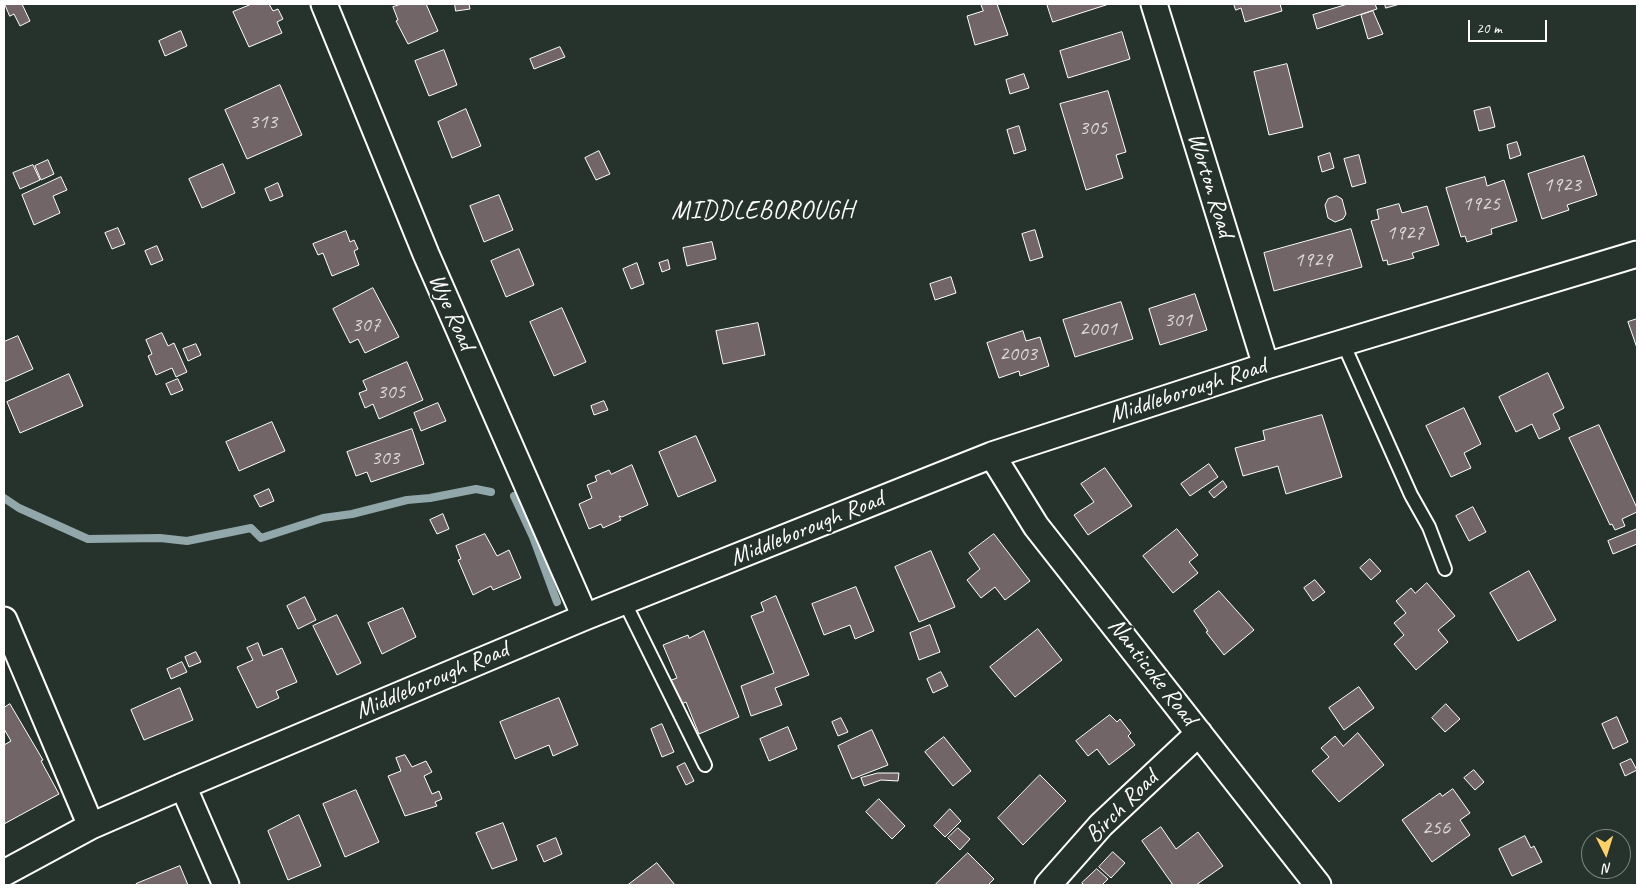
<!DOCTYPE html>
<style>
body{margin:0}
#map{position:relative;width:1641px;height:889px;overflow:hidden;background:#26332d;font-family:Caveat,sans-serif}
canvas{display:block}
.frame{position:absolute;inset:0;border:5px solid #fff;pointer-events:none}
.north{position:absolute;left:1581px;top:829px;width:50px;height:50px;box-sizing:border-box;background:#26332d;border:1px solid #7d8581;border-radius:50%;rotate:175deg;font-size:14px;font-weight:700;line-height:20px;text-align:center;color:#fff}
.north::after{content:'';display:block;margin:auto;width:18px;height:22px;background:#ffd166;clip-path:polygon(50% 0,100% 100%,50% 72%,0 100%)}
.scale{position:absolute;left:1468px;top:20px;width:79px;height:22px;box-sizing:border-box;border:2px solid #fff;border-top:0;padding-left:6px;font-size:15px;line-height:18px;white-space:nowrap;color:#fff;-webkit-text-stroke:4px #26332d;paint-order:stroke}
</style>
<div id="map">
<canvas width="1641" height="889"></canvas>
<div class="frame"></div>
<div class="north">N</div>
<div class="scale">20 m</div>
</div>
<script>
const ctx = document.querySelector('canvas').getContext('2d');
ctx.lineJoin = 'round';
function trace(path, color, width, dash) { ctx.strokeStyle = color; ctx.lineWidth = width; ctx.lineCap = dash ? 'butt' : 'round'; ctx.setLineDash(dash || []); ctx.stroke(path); }
function fillPath(path, color) { ctx.fillStyle = color; ctx.fill(path, 'evenodd'); }
function write(font, color, halo, rows, align = 'center') {
  ctx.font = font + ' Caveat,sans-serif'; ctx.lineWidth = 4.5; ctx.setLineDash([]); ctx.textBaseline = 'middle'; ctx.strokeStyle = halo; ctx.fillStyle = color; for (const [text, x, y, turn = 0] of rows) {
    ctx.save(); ctx.translate(x, y); ctx.rotate((+turn || 0) * Math.PI / 180); ctx.textAlign = isNaN(turn) ? turn : align; if (halo) ctx.strokeText(text, 0, 0); ctx.fillText(text, 0, 0); ctx.restore();
  }
}
trace(new Path2D(`
 M514 496 533 537 557 602
 M4 498 19 508 88 539 160 538 187 541 251 528 261 538 323 518 352 514 407 500 430 498 476 489 491 492`), '#92a7a9', 8);
const building = new Path2D(`
 M5 4H22L30 21 20 26 14 14 10 16Z
 M252 4H269L273 11 278 9 283 19 277 22 282 33 249 47 233 12Z
 M402 4H426L438 31 408 44 396 21 398 20 393 7Z
 M455 4H469L470 9 456 11Z
 M981 4H997L1008 35 975 45 967 16 983 11Z
 M1047 4H1109L1053 22Z
 M1234 4H1280L1282 11 1245 22 1241 8 1236 10Z
 M1348 4H1375L1377 9 1317 29 1313 15Z
 M1385 4H1400L1386 8Z
 M1373 11 1383 34 1368 39 1361 15Z
 M181 31 187 46 165 56 159 41Z
 M1122 32 1130 59 1068 78 1060 51Z
 M560 47 565 57 534 69 530 59Z
 M444 50 457 85 429 96 415 61Z
 M1287 64 1303 127 1269 135 1254 72Z
 M1024 74 1029 88 1010 94 1006 80Z
 M280 85 302 135 247 159 225 110Z
 M1108 91 1126 152 1116 155 1123 178 1086 190 1060 104Z
 M1490 107 1495 127 1479 131 1474 111Z
 M466 109 481 146 452 158 438 122Z
 M1019 126 1026 150 1014 154 1007 130Z
 M1517 142 1521 155 1510 159 1507 145Z
 M599 151 610 174 596 180 585 158Z
 M1330 153 1334 168 1322 172 1318 157Z
 M1359 155 1366 183 1352 187 1344 159Z
 M1584 156 1597 195 1567 205 1569 210 1542 219 1528 174Z
 M48 160 54 174 41 180 35 166Z
 M223 164 235 193 202 208 189 179Z
 M33 165 40 180 20 189 13 173Z
 M61 177 67 190 53 196 60 213 34 225 22 195Z
 M1485 177 1487 186 1504 180 1517 221 1491 229 1492 234 1467 242 1465 236 1461 237 1446 188Z
 M278 183 283 196 270 201 265 189Z
 M499 195 513 230 484 242 470 206Z
 M1337 196 1342 199 1346 214 1343 219 1335 222 1328 218 1325 205 1328 199Z
 M1399 204 1402 213 1427 206 1439 245 1412 253 1414 258 1388 265 1387 260 1383 261 1371 221 1379 219 1377 210Z
 M118 228 125 244 112 249 105 233Z
 M1351 229 1362 267 1274 291 1264 253Z
 M1035 230 1043 257 1030 261 1022 234Z
 M346 231 350 242 354 240 358 249 354 251 359 265 332 276 323 253 318 255 313 244Z
 M712 242 716 259 687 266 683 248Z
 M157 246 163 260 151 265 145 251Z
 M519 249 534 285 506 297 491 261Z
 M668 260 670 269 662 272 659 263Z
 M637 263 644 284 631 289 623 269Z
 M951 277 956 293 935 300 930 284Z
 M373 288 399 337 365 353 358 339 350 343 333 309Z
 M1195 294 1207 330 1160 345 1149 309Z
 M1121 302 1133 339 1075 357 1063 320Z
 M562 308 586 362 554 376 530 322Z
 M1637 319V348L1628 322Z
 M758 323 765 355 723 364 716 331Z
 M1023 331 1026 341 1040 337 1049 366 1020 376 1019 371 999 378 987 343Z
 M162 333 168 346 174 343 187 372 176 377 172 368 156 375 148 356 152 354 146 340Z
 M18 336 33 369 4 382V342Z
 M196 344 201 355 188 361 183 349Z
 M407 362 423 400 379 419 373 404 365 408 359 393 367 390 363 381Z
 M1548 373 1564 408 1553 414 1560 429 1539 439 1532 424 1516 432 1499 397Z
 M69 374 83 406 20 433 7 402Z
 M178 379 183 390 171 395 166 384Z
 M604 401 608 410 594 415 591 406Z
 M438 403 446 421 421 431 414 413Z
 M1464 408 1481 444 1464 453 1471 468 1451 477 1426 426Z
 M1322 415 1342 477 1286 494 1278 466 1243 476 1235 448 1265 440 1263 431Z
 M272 422 285 451 239 471 226 442Z
 M1599 425 1637 508V512L1622 519 1625 526 1615 530 1612 524 1610 525 1569 438Z
 M412 429 424 464 371 482 367 472 356 476 347 452Z
 M696 436 716 481 678 497 659 452Z
 M1209 464 1218 477 1190 496 1181 484Z
 M632 465 648 505 622 517 619 516 621 520 603 528 601 524 589 529 579 504 592 498 587 485 597 481 595 476 609 470 611 474Z
 M1105 468 1132 506 1088 535 1074 515 1094 502 1081 484Z
 M1223 481 1227 487 1214 498 1209 492Z
 M269 489 274 501 260 507 254 496Z
 M1473 507 1486 532 1469 541 1456 516Z
 M443 514 449 529 437 534 430 520Z
 M1177 529 1198 555 1189 562 1198 573 1173 593 1143 556Z
 M1637 529V544L1613 554 1608 541Z
 M485 534 497 556 509 550 521 578 493 590 491 586 473 595 458 560 461 559 456 546Z
 M994 534 1030 581 1005 600 995 587 981 598 967 580 980 569 969 553Z
 M931 551 955 607 919 622 895 567Z
 M1370 559 1381 571 1371 580 1360 568Z
 M1529 571 1556 620 1518 641 1490 593Z
 M1315 580 1325 592 1313 601 1304 588Z
 M1427 583 1455 616 1438 630 1448 642 1416 670 1394 644 1404 635 1394 623 1406 613 1396 601 1411 588 1415 593Z
 M856 587 874 631 855 639 850 625 824 635 812 604Z
 M1219 591 1254 630 1224 655 1206 632 1208 631 1194 611Z
 M776 596 809 675 775 688 782 705 751 716 741 686 774 673 751 616 764 611 761 603Z
 M305 597 316 620 298 629 287 606Z
 M403 608 416 637 382 654 368 623Z
 M337 615 361 663 337 675 313 626Z
 M930 625 940 652 919 660 910 633Z
 M1038 629 1062 660 1015 697 990 667Z
 M704 631 739 717 699 734 686 702 679 705 669 681 677 678 663 645 688 635 689 638Z
 M258 643 263 656 282 648 297 682 276 691 279 698 257 708 237 667 253 660 247 648Z
 M196 652 201 662 189 667 185 657Z
 M182 662 187 672 171 679 167 669Z
 M941 672 948 686 933 693 927 679Z
 M1359 687 1374 708 1344 730 1329 708Z
 M180 688 193 720 144 740 131 710Z
 M559 698 578 745 553 756 549 745 515 759 500 722Z
 M10 704 43 760 41 761 59 794 4 824V745L11 741 4 729V708Z
 M1446 704 1460 719 1445 732 1432 718Z
 M1110 715 1117 722 1120 719 1131 733 1128 736 1135 745 1109 765 1097 749 1088 756 1076 741Z
 M1617 717 1628 742 1613 749 1602 724Z
 M841 718 848 732 838 736 832 722Z
 M662 724 674 752 662 757 651 729Z
 M788 727 797 749 769 761 760 739Z
 M872 730 888 765 852 779 838 746Z
 M1358 733 1384 765 1339 802 1312 771 1329 757 1321 748 1335 736 1343 746Z
 M944 737 971 771 953 786 925 752Z
 M405 755 412 767 426 761 432 772 424 776 432 794 439 791 442 799 435 802 437 806 405 816 388 776 401 771 396 758Z
 M1631 759 1637 770 1625 776 1620 764Z
 M685 763 694 781 686 785 677 767Z
 M1474 770 1484 782 1475 790 1464 778Z
 M878 773H899L898 781 881 780 864 786 861 778Z
 M1040 775 1066 801 1023 845 998 818Z
 M1453 789 1470 813 1460 820 1470 835 1432 862 1402 820 1440 793 1442 796Z
 M356 790 379 842 345 857 323 804Z
 M879 799 905 826 892 839 866 812Z
 M950 809 961 821 945 837 934 826Z
 M299 815 321 866 288 880 268 831Z
 M503 823 517 860 492 869 476 833Z
 M1161 827 1176 849 1198 832 1223 866 1196 885H1173L1142 841Z
 M958 828 970 839 960 850 948 838Z
 M1525 836 1531 848 1534 846 1542 862 1512 876 1499 849Z
 M556 838 562 854 544 862 537 846Z
 M1113 852 1125 863 1111 878 1099 867Z
 M968 853 994 879 988 885H935Z
 M657 863 675 885H628Z
 M180 866 188 885H136V884Z
 M1097 869 1108 879 1102 885H1084L1082 883Z`);
fillPath(building, '#716567');
trace(building, '#fff', 1);
const lane = new Path2D(`
 M1343 343 1411 495 1429 527 1445 569
 M624 601 705 765`);
const street = new Path2D(`
 M324 4 426 254 585 617
 M1154 4 1266 366
 M992 455 1036 526 1318 885
 M4 620 91 826
 M183 786 226 885
 M4 873 91 826 183 786 585 617 992 455 1266 366 1637 254
 M1048 885 1101 825 1199 733`);
trace(lane, '#fff', 16);
trace(street, '#fff', 29);
trace(lane, '#26332d', 12);
trace(street, '#26332d', 25);
write('21px', '#dcd8d9', null, [
 ["313",263,122],
 ["305",1093,128],
 ["1923",1562,185],
 ["1925",1481,204],
 ["1927",1405,233],
 ["1929",1313,260],
 ["301",1178,320],
 ["307",366,325],
 ["2001",1098,329],
 ["2003",1018,354],
 ["305",391,392],
 ["303",385,458],
 ["256",1436,828]
]);
write('24px', '#fff', '#26332d', [
 ["Worton Road",1210,185,73],
 ["Wye Road",451,312,66],
 ["Middleborough Road",1188,391,-18],
 ["Middleborough Road",807,529,-22],
 ["Nanticoke Road",1152,672,52],
 ["Middleborough Road",432,681,-23],
 ["Birch Road",1122,807,-45]
]);
ctx.letterSpacing = '1px';
write('25px', '#fff', '#26332d', [
 ["MIDDLEBOROUGH",763,211]
]);
ctx.letterSpacing = '0px';
</script>
